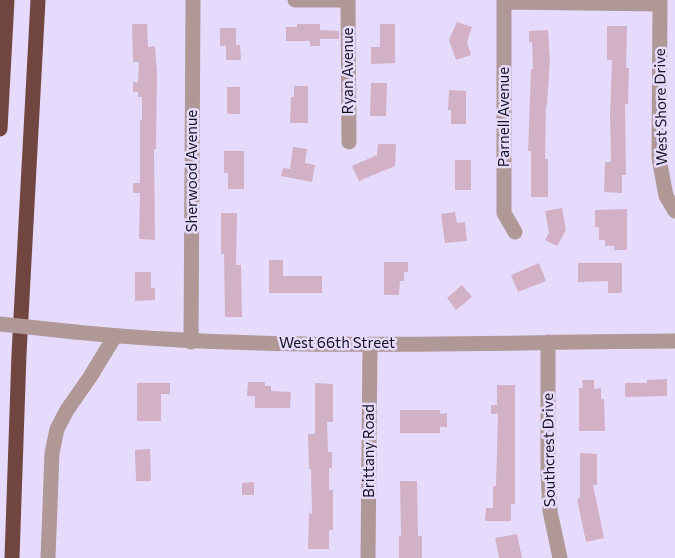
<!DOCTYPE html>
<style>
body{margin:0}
canvas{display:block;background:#e6dbfd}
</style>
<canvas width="675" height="558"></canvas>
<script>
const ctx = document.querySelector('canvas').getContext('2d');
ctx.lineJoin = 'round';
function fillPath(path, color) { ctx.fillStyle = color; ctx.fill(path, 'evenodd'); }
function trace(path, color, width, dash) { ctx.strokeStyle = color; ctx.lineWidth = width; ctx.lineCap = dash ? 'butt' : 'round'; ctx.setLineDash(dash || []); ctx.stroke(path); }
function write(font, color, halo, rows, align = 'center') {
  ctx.font = font + ' Commissioner,sans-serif'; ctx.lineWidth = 5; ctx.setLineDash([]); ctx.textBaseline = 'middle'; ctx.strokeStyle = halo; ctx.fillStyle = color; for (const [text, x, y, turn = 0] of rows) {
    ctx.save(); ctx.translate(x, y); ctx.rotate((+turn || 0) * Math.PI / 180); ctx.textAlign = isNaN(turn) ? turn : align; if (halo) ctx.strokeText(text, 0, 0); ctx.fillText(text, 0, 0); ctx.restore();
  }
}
fillPath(new Path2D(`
 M457 22 472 27 467 42 471 55 456 60 449 40Z
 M132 24H147L148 47 155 46 157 73 156 149H154L155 240 139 239 140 193H133V183H140V120H142V97H138V92H133V82H138L139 62H133Z
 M297 24H320V30L339 31V39H320V46H310V41H286V27H297Z
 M380 24H395V63L371 64V47H380Z
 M607 26H627L626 68H629L628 104H625L626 175H622V193L604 192 605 162H611L610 115 612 60H607Z
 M220 28H236V45H240L241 60H226V46H220Z
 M548 30 550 60 547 105H546L545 159H548V197H531V151H528L531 69H533L532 42H529V31Z
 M371 83H387L386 116H370Z
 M294 86H308V123H290L291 97H294Z
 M227 87H240V114H229L227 113Z
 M449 90 466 91V124H451V110H448Z
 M378 144H396L395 166 359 181 352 166 377 155Z
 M293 147 307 149 305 163 315 165 312 182 281 176 283 168 290 169Z
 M224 151H244V189H228V173H224Z
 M455 160H471V190H455Z
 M562 208 566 230 557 246 545 240 549 233 545 211Z
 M627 209V250H614V246H605V240H599V227H595V210Z
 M455 212 457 223 465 222 467 241 445 243 441 214Z
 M221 213H237L236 265H241L242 317H225L224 254H221Z
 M269 260H283V276H322V293H269Z
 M384 262H408V272H404V281H400L399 295H384Z
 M539 263 546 281 518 292 511 275Z
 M578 263H622V293H608V281L578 282Z
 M135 272H151V288H155V300L135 301Z
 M462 285 472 297 456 310 447 298Z
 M667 379V396L625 397V383H647V380Z
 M582 380H594V389L601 388V399H604L605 431H579V388H583Z
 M248 382H265V386H271V391L291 392 290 408H255V396H247Z
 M137 383H170V394H161V421H137Z
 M315 383 333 384V422H327L328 452H332V468H329V490H333V530H329V549H308L309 513 312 514 311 469H309L308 434H315Z
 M497 385H515V504H511V521H485L486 508H493V486H496L498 414H491V405H497Z
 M400 410H440V414L447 413V427H440V433H400Z
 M150 449 151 481H136L135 450Z
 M580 453 597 454V485H593L604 538 586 542 577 499 580 498Z
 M400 481H417L418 536H422V558H399V536H401Z
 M254 482V495H242V483Z
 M517 534 522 558H499L495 538Z`), '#d2b1c7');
trace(new Path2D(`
 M295 0H348
 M348 0 349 142
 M504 0V213L515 232
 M660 0 659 158 666 196 675 211
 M504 2 660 4
 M75 332C274 352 475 342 675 341
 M191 342 193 0
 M548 342V471L550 511 560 558
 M48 558 52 453 57 429 67 410 90 377 115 336
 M368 558 370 344`), '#af9895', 15);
trace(new Path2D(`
 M0 129 7 0
 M12 558 19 354 38 0`), '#714640', 15);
trace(new Path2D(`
 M0 324 75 332`), '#af9895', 15);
write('15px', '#16121d', '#e6dbfd', [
 ["Ryan Avenue",348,71,-90],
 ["West Shore Drive",661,107,-91],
 ["Parnell Avenue",504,117,-90],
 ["Sherwood Avenue",192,171,-90],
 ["West 66th Street",337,343],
 ["Southcrest Drive",549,450,-91],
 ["Brittany Road",369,451,-90]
]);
</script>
